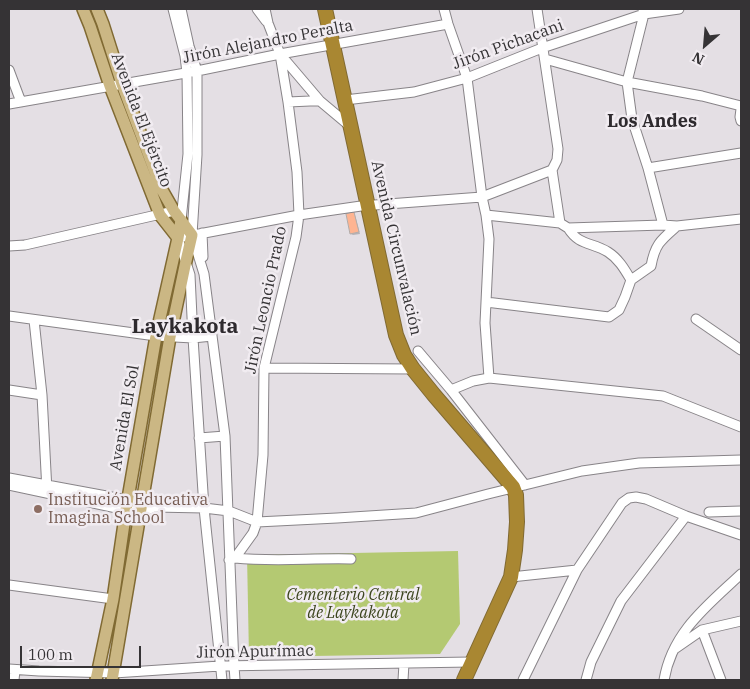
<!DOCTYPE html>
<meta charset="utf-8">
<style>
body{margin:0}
#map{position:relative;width:750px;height:689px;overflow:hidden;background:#e4dfe4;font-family:"IBM Plex Serif",serif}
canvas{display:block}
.frame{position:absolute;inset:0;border:10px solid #353335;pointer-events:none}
.north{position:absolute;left:680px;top:20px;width:50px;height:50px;-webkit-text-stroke:4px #f1ecf1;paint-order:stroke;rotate:207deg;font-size:14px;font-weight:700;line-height:20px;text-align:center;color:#353335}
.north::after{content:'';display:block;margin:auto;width:18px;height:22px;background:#353335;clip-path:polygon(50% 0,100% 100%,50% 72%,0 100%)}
.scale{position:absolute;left:20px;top:646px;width:121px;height:22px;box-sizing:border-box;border:2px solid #353335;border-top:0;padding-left:6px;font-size:15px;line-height:18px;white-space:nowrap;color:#353335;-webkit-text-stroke:4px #f1ecf1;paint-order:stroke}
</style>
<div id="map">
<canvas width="750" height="689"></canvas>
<div class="frame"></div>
<div class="north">N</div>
<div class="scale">100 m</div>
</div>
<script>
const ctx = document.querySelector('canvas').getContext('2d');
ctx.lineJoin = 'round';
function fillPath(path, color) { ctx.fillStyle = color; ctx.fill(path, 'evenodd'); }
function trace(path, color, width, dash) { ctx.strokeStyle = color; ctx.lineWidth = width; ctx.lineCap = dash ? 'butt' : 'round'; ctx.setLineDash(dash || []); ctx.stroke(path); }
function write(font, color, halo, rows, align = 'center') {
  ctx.font = font + ' "IBM Plex Serif",serif'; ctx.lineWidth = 5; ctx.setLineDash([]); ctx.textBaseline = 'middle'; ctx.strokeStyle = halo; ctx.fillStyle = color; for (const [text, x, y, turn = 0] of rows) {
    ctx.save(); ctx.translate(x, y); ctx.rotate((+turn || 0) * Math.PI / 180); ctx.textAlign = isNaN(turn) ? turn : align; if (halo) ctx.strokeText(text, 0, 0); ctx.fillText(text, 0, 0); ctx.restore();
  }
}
fillPath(new Path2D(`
 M458 551 460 624 440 654 249 657 247 555Z`), '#b4c972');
fillPath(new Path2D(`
 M354 213 355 215 360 234 353 235 351 234Z`), '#0003');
const building = new Path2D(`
 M354 212 359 232 350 234 346 214Z`);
fillPath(building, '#feb491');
trace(building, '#b2aca9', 1);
const minor = new Path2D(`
 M173 9 185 56 187 73 188 154 181 220
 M181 9 189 46 197 71V155L192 235 204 274 225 436 234 666 235 680
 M257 9 266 21
 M444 9 448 24 467 78 482 197 486 215 489 239 485 323 489 378
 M537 9 558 149 557 160 552 170 560 223
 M643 10 644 14 627 82 632 119 648 168 663 225
 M280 54 320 101 351 127
 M545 59 627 82 702 96 741 106
 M9 70 21 102
 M345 100 414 92 467 78 542 48 644 14 679 9
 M288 102 310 101H320
 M9 104 197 71 280 54 448 24
 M741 109 740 117 741 121
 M648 168 741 153
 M486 215 560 223 568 228 663 225 677 226 741 219
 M568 228C579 246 592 242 608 252 619 259 625 270 631 280
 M202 233 203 257
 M9 246 25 245 174 211
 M486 302 609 317 619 310 625 297 631 280 651 266C655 244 661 240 677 226
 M9 316 156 336 193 338 212 336
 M696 319 741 350
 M34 320 42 395 47 491
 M418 351 451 390 525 485
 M264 368 413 369
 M9 390 42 395
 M451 390 473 381 489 378 663 396 741 427
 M199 438 225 436
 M9 478 128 500 147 504 154 507C143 513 137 511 126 510L9 485
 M154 507 204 508 229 511 257 522 337 518 416 513 488 494 582 471 639 463 741 460
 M709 512 741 511
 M235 558C273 562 312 558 351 559
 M229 560 235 558 253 533 257 522 263 455 264 368 296 237 299 215 297 172 288 102 280 54 268 23 265 9
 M511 577 577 570
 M9 585 113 599
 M702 630 721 680
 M676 648 702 630 741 621
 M9 669 39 671 114 673 220 666 471 662
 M14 680 15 670
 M222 680 204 508 193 338 190 275 178 238 299 215 361 206 482 197 552 170
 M403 680 404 664
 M523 680 577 570 622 503 629 498 636 497 646 499 686 516 741 535
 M586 680 591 662 621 601 686 516
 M664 680C672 632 708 605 741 574`);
const major = new Path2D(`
 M83 9 90 26 110 86 160 215 178 238
 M97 9 103 24 122 84 162 190 174 211 192 235 186 261 170 337 112 680
 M96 680 113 599 126 510 156 336 178 238 181 220`);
const highway = new Path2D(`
 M325 9 396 335 404 355 413 369 434 395 513 487 516 495 517 522 515 550 511 577 464 680`);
trace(minor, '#888488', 11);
trace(major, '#806a33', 14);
trace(highway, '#806a33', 16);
trace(minor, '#fff', 9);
trace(major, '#cbb784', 11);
trace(highway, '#a98732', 14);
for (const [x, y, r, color] of [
 [38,509,5,"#8d6e63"]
]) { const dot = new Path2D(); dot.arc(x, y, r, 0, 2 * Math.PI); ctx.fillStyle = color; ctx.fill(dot); trace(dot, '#f1ecf1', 2); }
write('16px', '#353335', '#f1ecf1', [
 ["Jirón Alejandro Peralta",268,42,-11],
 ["Jirón Pichacani",508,45,-20],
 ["Avenida El Ejército",141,120,69],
 ["Avenida Circunvalación",396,248,77],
 ["Jirón Leoncio Prado",266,300,-78],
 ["Avenida El Sol",125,418,-80],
 ["Jirón Apurímac",255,652,-1]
]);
write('16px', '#785e54', '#f1ecf1', [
 ["Institución Educativa",48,500],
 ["Imagina School",48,518]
], 'left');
write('italic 16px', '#3c451e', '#f1ecf1', [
 ["Cementerio Central",353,595],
 ["de Laykakota",353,613]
]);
write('bold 18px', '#2e2a2e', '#f1ecf1', [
 ["Los Andes",652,122]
]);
write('bold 21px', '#2e2a2e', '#f1ecf1', [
 ["Laykakota",185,327]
]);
</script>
